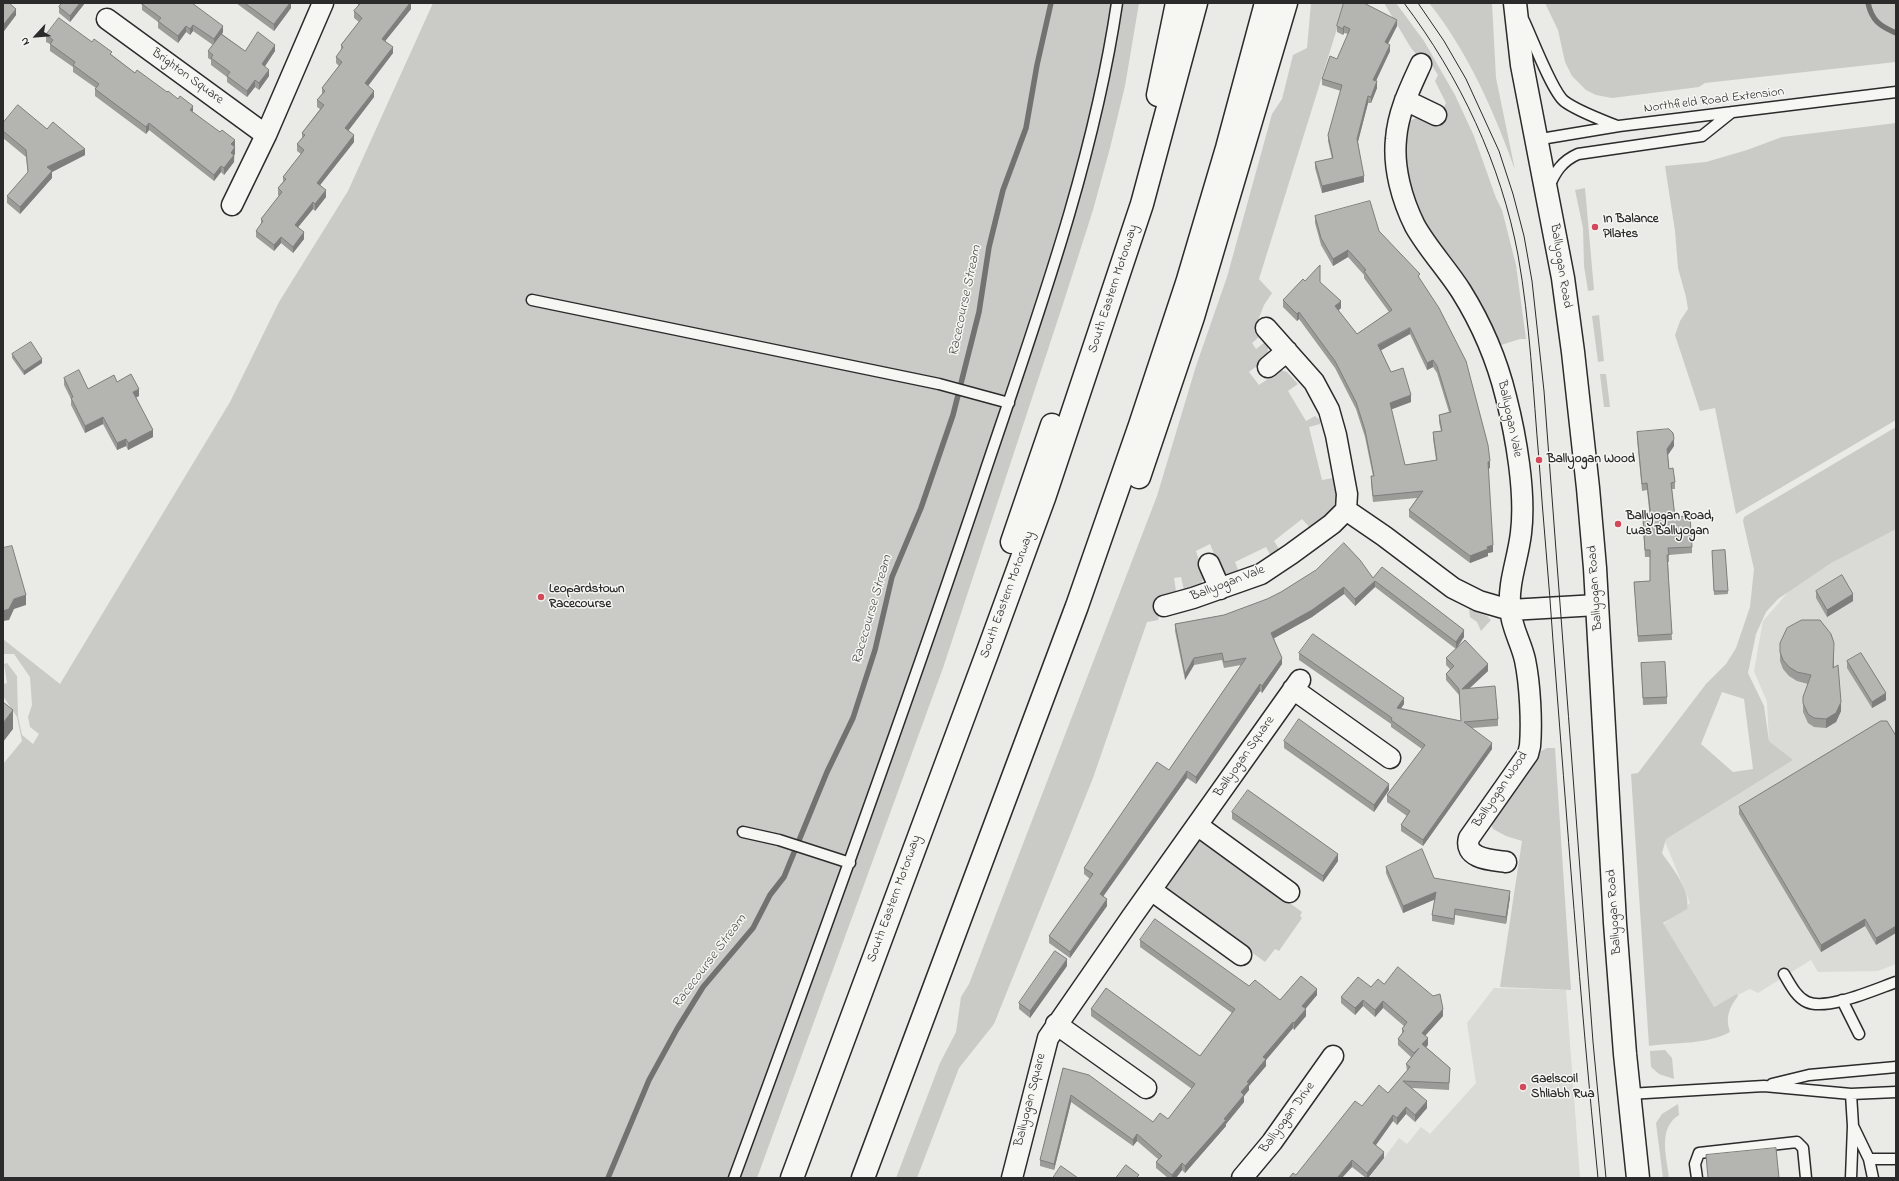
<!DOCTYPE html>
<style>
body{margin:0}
#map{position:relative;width:1899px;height:1181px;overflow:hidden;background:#eaeae6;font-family:"Indie Flower",sans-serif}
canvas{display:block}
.frame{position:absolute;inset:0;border:4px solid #2b2b2b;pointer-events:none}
.north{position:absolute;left:16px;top:16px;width:40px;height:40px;-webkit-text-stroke:3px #f6f6f2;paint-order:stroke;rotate:244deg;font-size:11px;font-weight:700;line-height:16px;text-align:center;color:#2b2b2b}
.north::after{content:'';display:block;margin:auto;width:14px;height:18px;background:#2b2b2b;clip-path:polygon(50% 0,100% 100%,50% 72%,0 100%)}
</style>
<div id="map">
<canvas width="1899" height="1181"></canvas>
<div class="frame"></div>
<div class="north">N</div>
</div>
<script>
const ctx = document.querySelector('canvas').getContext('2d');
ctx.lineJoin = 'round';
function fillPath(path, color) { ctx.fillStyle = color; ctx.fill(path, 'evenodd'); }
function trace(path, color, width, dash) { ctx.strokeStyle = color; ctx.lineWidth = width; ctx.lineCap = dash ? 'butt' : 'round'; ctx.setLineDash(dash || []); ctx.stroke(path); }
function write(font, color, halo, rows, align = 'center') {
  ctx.font = font + ' "Indie Flower",sans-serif'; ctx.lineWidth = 3; ctx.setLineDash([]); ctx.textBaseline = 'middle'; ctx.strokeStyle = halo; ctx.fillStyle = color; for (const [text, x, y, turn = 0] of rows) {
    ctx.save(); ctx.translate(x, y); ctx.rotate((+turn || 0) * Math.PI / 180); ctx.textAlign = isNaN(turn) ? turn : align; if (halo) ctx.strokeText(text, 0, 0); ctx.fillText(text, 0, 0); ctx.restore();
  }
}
fillPath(new Path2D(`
 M1896 522V964L1878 971 1818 972 1811 960 1758 993 1750 989 1711 1008 1661 926 1690 903 1664 839 1792 760 1769 741 1767 702 1754 671 1763 621 1796 583Z
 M1494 988 1566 990 1580 1178H1369L1399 1138 1407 1144 1421 1127 1430 1134 1476 1083 1467 1023Z`), '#dadad6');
fillPath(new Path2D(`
 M433 3H1139L1125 86 1110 148 1093 210 1062 307 943 668 757 1178H3V764L22 741 17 717 3 696V684L7 683 4 664 7 663 17 676 18 716 22 735 33 744 39 734 30 727 28 717 32 705 30 677 14 654H3V639L60 684 230 402 279 302 348 191Z
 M1311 3H1345L1259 279 1272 293 1264 305 1255 328 1259 337 1252 343 1256 349 1265 342 1268 345C1269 359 1260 364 1249 372L1259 385 1281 370 1287 372 1298 384 1288 391 1306 421 1315 416 1320 420V424L1309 427 1322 480 1333 478C1342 489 1335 508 1327 517 1323 522 1316 525 1311 529L1302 519 1274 541 1281 552 1272 558 1266 547 1235 562 1239 572 1225 577 1219 566 1210 544 1196 551 1204 576 1200 587 1187 591 1184 590 1181 577 1174 578 1176 591 1165 594 1158 620 1147 622 1093 778 994 1024 959 1068 917 1178H896L940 1063 956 1032 961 997 969 984 1157 496 1196 366 1227 277 1272 114 1282 99 1293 55 1307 48Z
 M1384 3H1396L1424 41 1455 95 1474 136 1496 198 1502 210 1516 265 1526 339H1520L1498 346 1431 237 1415 206 1403 155 1407 123C1418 114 1425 119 1436 123L1446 103 1435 81 1438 75 1429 61 1416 54 1411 48Z
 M1429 3H1492L1496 78 1515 170C1495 113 1467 50 1429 3Z
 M1545 3H1896V62L1705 83 1699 87 1612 98 1596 95 1586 90 1572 76 1565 62 1558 30Z
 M1896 123V420L1736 514 1715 408 1700 411 1675 335 1680 321 1688 309 1686 297 1678 268 1675 231 1665 166 1706 162 1747 150 1782 137Z
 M1585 188 1594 290 1588 291 1584 266 1583 228 1575 190Z
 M1599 315 1604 361 1598 362 1592 316Z
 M1600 374H1606L1610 407H1604Z
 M1896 427V529L1831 563 1778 599 1766 612 1756 634 1748 673 1764 706 1769 741 1793 760 1666 839 1662 853C1672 868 1691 890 1687 909L1663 923 1714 1007 1737 994 1738 996C1729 1008 1725 1017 1730 1032 1706 1045 1676 1042 1649 1046L1631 774 1638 773 1706 684 1726 664 1736 648 1750 607 1754 569 1743 521 1744 517ZM1722 692 1744 699 1753 769 1733 772 1701 744Z
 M1469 609 1487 616 1491 620 1481 631 1477 622 1470 617Z
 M1547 748H1555L1571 990 1500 987 1522 841 1506 836 1493 829 1490 820 1539 752Z
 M1200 841 1207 843 1302 912 1300 916 1302 918 1279 951 1275 949 1265 962 1171 894 1167 888 1166 881 1195 843Z
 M1665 1050 1672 1058 1674 1079 1659 1074 1651 1067 1650 1051Z
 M1678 1104 1679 1115C1657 1129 1667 1157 1669 1178H1663L1656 1123 1662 1114Z`), '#cacac7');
trace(new Path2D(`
 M1868 3C1872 21 1880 26 1896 33
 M608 1178 649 1080 677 1029 703 987 753 928 770 895 784 877 827 772 853 718 875 650 892 577 921 508 953 415 979 312 989 247 1003 190 1026 128 1037 65 1051 3`), '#727270', 5.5);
const service = new Path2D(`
 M1524 21C1532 38 1552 91 1564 101 1577 111 1602 120 1617 126
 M1535 140 1619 126 1896 92
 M1549 187C1555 172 1562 161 1578 154L1702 136 1732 112
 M532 300 939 384 1009 403
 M743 832 779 840 850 863
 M1784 974C1790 984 1796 997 1807 1002 1827 1011 1876 989 1896 982
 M1842 1000 1859 1034
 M1772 1084 1809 1075 1896 1067
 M1629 1094 1764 1086 1851 1094 1896 1092
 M1851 1094 1853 1126 1851 1178
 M1854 1128 1869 1159 1873 1178
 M1869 1159H1896
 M734 1178C820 945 905 711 984 475 1036 320 1093 165 1117 3
 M1697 1178 1695 1164 1699 1153 1797 1142 1803 1148 1806 1178`);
const minor = new Path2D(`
 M107 19 266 135
 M1421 64C1410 88 1398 112 1396 139 1393 168 1402 200 1415 226 1428 249 1447 269 1461 291 1481 323 1497 360 1506 397 1516 436 1526 493 1521 533 1518 559 1508 582 1510 608 1511 627 1521 642 1525 660 1530 684 1532 722 1530 746L1528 754 1469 838C1463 859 1492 860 1506 862
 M1405 100 1436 115
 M232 205 266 135 323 3
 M1268 367 1287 351
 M1346 510 1384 536 1453 588 1479 601 1510 610 1597 605
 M1209 564 1220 589
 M1164 606 1193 598 1261 574 1291 554 1332 524 1346 510 1347 494 1336 435 1329 410 1314 382 1266 328
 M1293 689 1390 758
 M1197 825 1289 892
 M1151 890 1241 955
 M1056 1024 1146 1088
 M1012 1178 1048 1038 1131 918 1300 680
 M1242 1178 1272 1142 1333 1056`);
const tertiary = new Path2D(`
 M1515 3 1522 65 1563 278 1573 352 1588 488 1595 568 1615 923 1625 1054 1638 1178`);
const motorway = new Path2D(`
 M1158 95 1177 3
 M1139 477 1193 317 1286 3
 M1012 542 1052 425
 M792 1178 988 651 1044 498 1142 204 1196 3
 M863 1178 1077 606 1140 425 1187 283 1227 148 1266 3`);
trace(service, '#2b2b2b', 13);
trace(minor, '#2b2b2b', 23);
trace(tertiary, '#2b2b2b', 25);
trace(motorway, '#2b2b2b', 25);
trace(service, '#f6f6f2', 10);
trace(minor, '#f6f6f2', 20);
trace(tertiary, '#f6f6f2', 22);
trace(motorway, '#f6f6f2', 22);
trace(new Path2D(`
 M1404 3C1460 77 1501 164 1518 255 1530 322 1533 391 1539 460 1543 520 1549 580 1553 641 1567 820 1580 999 1598 1178
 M1418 3 1444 41 1466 79 1499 151 1513 194 1524 236 1532 281 1544 391 1593 1042 1606 1178`), '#2b2b2b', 1);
fillPath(new Path2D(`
 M3 3 16 15 4 31H3Z
 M62 3H85L70 22 59 13V7Z
 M140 3H192L223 32 222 34 245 51H275L264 66 269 76 259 90 255 87 247 97 227 82V77L211 65V60L208 58V51L213 45 193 31 190 35 186 32 178 43 158 28V22L142 10V5Z
 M236 3H291V8L274 31Z
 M358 3H411V9L385 41 393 53 368 86 374 97 348 131 354 142 320 185 326 197 315 211 313 209 298 227 304 239 293 253 281 243 274 251 256 237V231L261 225V219L279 196 278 195V188L283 182V177L301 154 297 151V144L302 138V133L320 109 317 107V100L322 94V88L339 66 336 63V57L341 51V45L359 22 354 18V11L358 6Z
 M1337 26H1397L1388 44 1390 51 1376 81 1377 88 1371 103H1368L1358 142 1364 182 1322 193 1315 168V162L1332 159 1328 141V135L1341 91 1322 85V79L1337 59 1348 34 1344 33 1343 35 1337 32Z
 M46 35 92 42 112 55 135 73 193 112 235 146 234 162 224 175 221 172 214 181 149 130 146 134 95 96V89L96 88 73 72V67L50 51V44L46 42Z
 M3 123 47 129 85 155 52 172V178L20 214 7 203V196L28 173 26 157 3 138Z
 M1315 216 1379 231 1420 279 1490 468 1488 469 1493 552 1488 553V556L1470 563 1409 517V510L1417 498 1373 502 1371 483V476H1373L1365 437 1356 409 1335 368 1299 319 1297 321 1283 307V300L1305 281 1320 282 1341 308 1338 311 1357 334 1389 312 1364 278V275L1348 257 1333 266 1321 245 1315 223ZM1410 334 1427 370 1433 367 1437 373 1449 412 1439 415V422L1441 431 1433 432V439L1436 460 1405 465 1391 409 1411 402 1391 372 1381 350Z
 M12 354 42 363 24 375 12 358Z
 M64 378 88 389 117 382 139 396 136 397 153 437 128 450 126 446 117 450 103 424 85 433 71 405V399L64 385Z
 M1637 432 1674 446 1668 455 1669 469 1675 482V489H1672L1675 517 1692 547V553L1669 555V562H1668L1672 640 1638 642 1634 582 1650 581V557H1645L1643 526V519L1650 518 1647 490 1642 491 1637 439Z
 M1725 550 1728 594 1714 595 1712 551Z
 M1373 578 1464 637 1456 649 1375 587 1355 606 1344 594 1312 617 1274 638 1282 664 1262 693 1260 691 1196 784 1187 778 1103 896 1107 906 1070 958 1049 943V936L1090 879 1084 874V868L1169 770 1241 665 1224 668 1222 660 1194 665 1185 680 1175 631V624L1224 615Z
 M1816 591 1853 601 1827 617 1816 598Z
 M1780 643 1834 652V667L1841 711 1836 722 1826 728 1814 727 1808 723 1803 712V697L1808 684 1797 681 1789 676 1783 669 1780 661Z
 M1299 653 1404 704 1401 708 1461 721 1459 695 1446 680V674L1450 669 1446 665V658L1488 671 1470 688 1498 719V726L1472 728 1492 749 1423 846 1401 831V825L1407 816 1387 802V795L1422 749 1391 727V724L1299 660Z
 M1847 661 1886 700 1872 708 1847 668Z
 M1641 663 1667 697V704L1643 705Z
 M1881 721 1876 945 1865 926 1821 952 1739 814V807Z
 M1284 741 1389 790 1374 812 1284 748Z
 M1232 812 1338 861 1323 882 1232 819Z
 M1386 867 1434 878 1510 897 1506 924 1455 915 1454 925 1432 921V915L1435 899 1403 913 1386 873Z
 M1140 940 1280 1000 1317 995 1305 1009 1306 1016 1294 1030 1293 1028 1266 1060V1066L1249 1086V1090L1244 1096V1102L1226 1124V1126L1185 1173 1182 1170 1176 1178H1168L1156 1168V1162L1158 1159 1137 1141 1133 1146 1071 1102 1054 1170 1040 1166V1160L1063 1068 1153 1122 1168 1119 1192 1089 1091 1016V1009L1200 1056 1232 1013 1140 947Z
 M1067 966 1030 1018 1019 1009V1003Z
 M1384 984 1443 1016 1425 1036 1428 1045 1426 1047 1450 1068 1449 1090 1412 1088 1427 1108 1415 1122 1406 1114 1397 1125 1393 1121 1376 1145 1384 1158 1368 1178H1366L1352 1167 1296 1175 1362 1106 1388 1093 1407 1071 1406 1064 1411 1057 1398 1045V1039L1402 1034V1029L1404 1026 1383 1008 1375 1017 1363 1006 1355 1015 1341 1003V997L1371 987Z`), '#9b9b98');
fillPath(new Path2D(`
 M80 3H85L70 22V16Z
 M290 3H291V8L274 31V24Z
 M410 3H411V9L382 45V39Z
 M16 9V15L4 31V24Z
 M1397 20V26L1385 49V42Z
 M193 25V31L190 35V29Z
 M186 26V32L178 43V36Z
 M223 26V32L214 46V39Z
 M1344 26V33L1343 35V29Z
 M275 45V51L262 71V64Z
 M1390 45V51L1373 87V80Z
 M393 47V53L365 90V83Z
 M269 70V76L259 90V83Z
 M255 80V87L247 97V91Z
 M1377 81V88L1371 103V97Z
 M374 91V97L345 135V128Z
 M1368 96V103L1357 145V139Z
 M193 106V112L190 110Z
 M149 123V130L146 134V127Z
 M354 135V142L317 189V183Z
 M235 140V146L231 151V144Z
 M235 147V154L232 157 234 155V162L224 175V168L231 153Z
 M85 149V155L52 172V178L20 214V207L47 167Z
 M221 166V172L214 181V175Z
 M1364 176V182L1322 193V186Z
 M326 190V197L315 211V204Z
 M313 202V209L295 231V225Z
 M304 232V239L293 253V247Z
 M281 237V243L274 251V245Z
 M1348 250V257L1333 266V259Z
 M1341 301V308L1335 313V306Z
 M1299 312V319L1297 321V314Z
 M1410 328V334L1378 352V345Z
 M42 359V363L24 375V371Z
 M1433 360V367L1427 370V363Z
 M139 389V396L133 399V392Z
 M1411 395V402L1390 410V403Z
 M103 417V424L85 433V426Z
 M153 430V437L128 450V443Z
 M126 439V446L117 450V443Z
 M1674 439V446L1667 456V449Z
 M1490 461V468L1488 469V462Z
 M1493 545V552L1488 553V556L1470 563V556L1487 547Z
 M1375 581V587L1355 606V599Z
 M1344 587V594L1312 617 1271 640V633Z
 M1853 594V601L1827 617V610Z
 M26 595V605L14 609 9 620 3 621V611L14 599Z
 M1464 630V637L1456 649V642Z
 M1194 658V665L1185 680V674Z
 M1282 658V664L1262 693V686Z
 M1488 664V671L1462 695V689Z
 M1260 684V691L1196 784V777Z
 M1886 693V700L1872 708V702Z
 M1404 698V704L1397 714V708Z
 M1841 702V711L1836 722 1826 728V719Z
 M13 710V729L3 742V723Z
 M1492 743V749L1423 846V840Z
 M1187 771V778L1100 901V894Z
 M1389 784V790L1374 812V805Z
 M1338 854V861L1323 882V876Z
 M1510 891V897L1506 924V917Z
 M1436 892V899L1403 913V906Z
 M1107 899V906L1070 958V952Z
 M1455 909V915L1454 925V919Z
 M1865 919V926L1821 952V945Z
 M1896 926V933L1876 945V938Z
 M1067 959V966L1030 1018V1011Z
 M1317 989V995L1302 1013V1006Z
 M1363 1000V1006L1355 1015V1008Z
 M1383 1001V1008L1375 1017V1010Z
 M1306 1009V1016L1294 1030V1023Z
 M1443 1009V1016L1422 1039V1033Z
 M1293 1022V1028L1266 1060V1066L1249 1086V1090L1244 1096V1102L1226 1124V1126L1185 1173V1166L1224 1119 1263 1057Z
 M1428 1038V1045L1422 1051V1044Z
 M1071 1095V1102L1054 1170V1164Z
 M1427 1101V1108L1415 1122V1115Z
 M1406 1107V1114L1397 1125V1118Z
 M1393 1115V1121L1373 1149V1143Z
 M1137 1134V1141L1133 1146V1140Z
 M1384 1152V1158L1368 1178H1367V1173Z
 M1352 1160V1167L1342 1178H1337Z
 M1182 1163V1170L1176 1178H1172V1175Z`), '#7e7e7c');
const building = new Path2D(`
 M3 3H9L16 9 4 24H3Z
 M62 3H80L70 16 59 7Z
 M143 3H192L223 26 214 39 193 25 190 29 186 26 178 36 158 21 161 18 142 4Z
 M245 3H290L274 24Z
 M361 3H410L382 39 393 47 365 83 374 91 345 128 354 135 317 183 326 190 315 204 313 202 295 225 304 232 293 247 281 237 274 245 256 231 263 221 261 219 282 192 278 188 286 179 283 177 304 150 297 144 305 135 302 133 324 105 317 100 325 91 322 88 342 62 336 57 343 47 341 45 362 18 354 11Z
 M1344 3H1364L1397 20 1385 42 1390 45 1373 80 1377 81 1371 97 1368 96 1357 139 1364 176 1322 186 1315 162 1333 158 1328 135 1342 85 1322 79 1330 56 1337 59 1350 29 1344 26 1343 29 1337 26Z
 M59 18 92 42 94 39 112 52 110 54 135 73 137 70 167 92 168 91 178 99 180 96 193 106 190 110 220 132 222 130 235 140 231 144 235 147 231 153 234 155 224 168 221 166 214 175 149 123 146 127 95 89 99 84 73 65 75 62 50 44 53 40 46 35Z
 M258 32 275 45 262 64 269 70 259 83 255 80 247 91 227 76 230 72 211 58 213 55 208 51 221 34 245 51Z
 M18 105 47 129 53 122 85 149 47 167 52 171 20 207 7 196 28 172 26 150 3 131V123Z
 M1370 201 1379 231 1420 274 1418 276 1439 308 1466 361 1488 445 1490 461 1488 462 1493 545 1487 547 1488 549 1470 556 1409 510 1423 491 1373 496 1371 476H1374L1365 430 1356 402 1335 361 1299 312 1297 314 1283 300 1303 279 1305 281 1320 265V282L1341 301 1335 306 1357 334 1392 310 1364 271 1366 270 1348 250 1333 259 1321 238 1315 216ZM1410 328 1427 363 1433 360 1437 366 1451 412 1439 415 1442 431 1433 432 1437 460 1405 465 1390 403 1411 395 1403 368 1391 372 1378 345Z
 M31 342 42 359 24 371 12 354Z
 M79 370 88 389 114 375 117 382 131 374 139 389 133 392 153 430 128 443 126 439 117 443 103 417 85 426 71 398 73 397 64 378Z
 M1669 429 1673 433 1674 439 1667 449 1669 469 1673 468 1675 482 1671 483 1675 517 1690 516 1692 547 1668 548 1669 555H1667L1672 634 1638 636 1634 582 1650 581V550H1645L1643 519 1651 518 1647 483 1642 484 1637 432Z
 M1344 543 1360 560 1373 578 1382 567 1464 630 1456 642 1375 581 1355 599 1344 587 1312 610 1271 633 1282 658 1262 686 1260 684 1196 777 1187 771 1100 894 1107 899 1070 952 1049 936 1093 874 1084 868 1157 762 1169 770 1246 658 1224 662 1222 653 1194 658 1185 674 1175 624 1224 615 1267 599 1281 592 1316 570Z
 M12 546 26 595 14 599 9 609 3 611V548Z
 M1725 550 1728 591H1714L1712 551Z
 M1842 575 1853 594 1827 610 1816 591Z
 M1802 620H1820L1831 634 1834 643 1833 668 1838 665 1841 702 1836 713 1826 719 1814 718 1808 714 1803 703V697L1811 675 1797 672 1789 667 1783 660 1780 652V643L1787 628Z
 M1313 634 1404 698 1397 708 1461 721 1459 689 1446 674 1454 666 1446 658 1465 640 1488 664 1462 689 1495 686 1498 719 1464 722 1492 743 1423 840 1401 825 1410 811 1387 795 1425 745 1391 720 1392 718 1299 653Z
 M1861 653 1886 693 1872 702 1847 661Z
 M1665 662 1667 697 1643 698 1641 663Z
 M3 702 13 710 3 723Z
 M1299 719 1389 784 1374 805 1284 741Z
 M1881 721H1887L1896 736V926L1876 938 1865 919 1821 945 1739 807Z
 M1248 790 1338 854 1323 876 1232 812Z
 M1422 849 1434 878 1510 891 1506 917 1455 909 1454 919 1432 915 1436 892 1403 906 1386 867Z
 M1155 919 1249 986 1255 980 1280 1000 1301 976 1317 989 1302 1006 1306 1009 1294 1023 1293 1022 1263 1057 1266 1059 1247 1082 1249 1083 1241 1092 1244 1095 1224 1119 1226 1120 1185 1166 1182 1163 1172 1175 1156 1162 1162 1156 1137 1134 1133 1140 1071 1095 1054 1164 1040 1160 1063 1068 1089 1075 1153 1122 1160 1113 1168 1119 1195 1084 1091 1009 1106 988 1200 1056 1235 1009 1140 940Z
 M1055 951 1067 959 1030 1011 1019 1003Z
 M1398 967 1433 996 1440 994 1443 1009 1422 1033 1428 1038 1422 1044 1450 1068 1449 1083 1403 1081 1427 1101 1415 1115 1406 1107 1397 1118 1393 1115 1373 1143 1384 1152 1367 1173 1352 1160 1337 1178H1289L1293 1173 1296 1175 1355 1101 1362 1106 1379 1085 1388 1093 1410 1067 1406 1064 1419 1048 1414 1053 1398 1039 1404 1031 1402 1029 1407 1022 1383 1001 1375 1010 1363 1000 1355 1008 1341 997 1358 977 1371 987 1378 979 1384 984Z
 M1776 1148 1779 1178H1708L1706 1155Z
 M1126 1165 1139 1175 1136 1178H1116Z
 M1061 1166 1078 1178H1053Z`);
fillPath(building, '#b4b4b1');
trace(building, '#7e7e7c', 1);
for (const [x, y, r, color] of [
 [1595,227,4,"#d1495b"],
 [1539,460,4,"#d1495b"],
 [1618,524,4,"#d1495b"],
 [541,597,4,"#d1495b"],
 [1523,1087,4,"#d1495b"]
]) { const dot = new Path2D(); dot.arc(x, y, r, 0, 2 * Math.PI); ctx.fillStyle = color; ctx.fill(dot); trace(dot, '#f6f6f2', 1.5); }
write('13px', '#2b2b2b', '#f6f6f2', [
 ["Brighton Square",187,77,36],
 ["Northfield Road Extension",1714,101,-7],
 ["Ballyogan Road",1560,266,81],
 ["South Eastern Motorway",1114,289,-72],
 ["Ballyogan Vale",1509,419,78],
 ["Ballyogan Vale",1228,584,-21],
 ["Ballyogan Road",1596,588,-94],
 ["South Eastern Motorway",1008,595,-70],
 ["Ballyogan Square",1245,757,-55],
 ["Ballyogan Wood",1501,790,-56],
 ["South Eastern Motorway",895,899,-70],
 ["Ballyogan Road",1615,912,-94],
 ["Ballyogan Square",1031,1100,-76],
 ["Ballyogan Drive",1288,1118,-54]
]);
write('bold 13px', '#2b2b2b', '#f6f6f2', [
 ["In Balance",1603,220],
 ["Pilates",1603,235],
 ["Ballyogan Wood",1547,460],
 ["Ballyogan Road,",1626,517],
 ["Luas Ballyogan",1626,532],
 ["Leopardstown",549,590],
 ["Racecourse",549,605],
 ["Gaelscoil",1531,1080],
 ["Shliabh Rua",1531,1095]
], 'left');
write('italic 14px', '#545453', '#f6f6f2', [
 ["Racecourse Stream",966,301,-78],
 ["Racecourse Stream",873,610,-74],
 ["Racecourse Stream",710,962,-53]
]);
</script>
